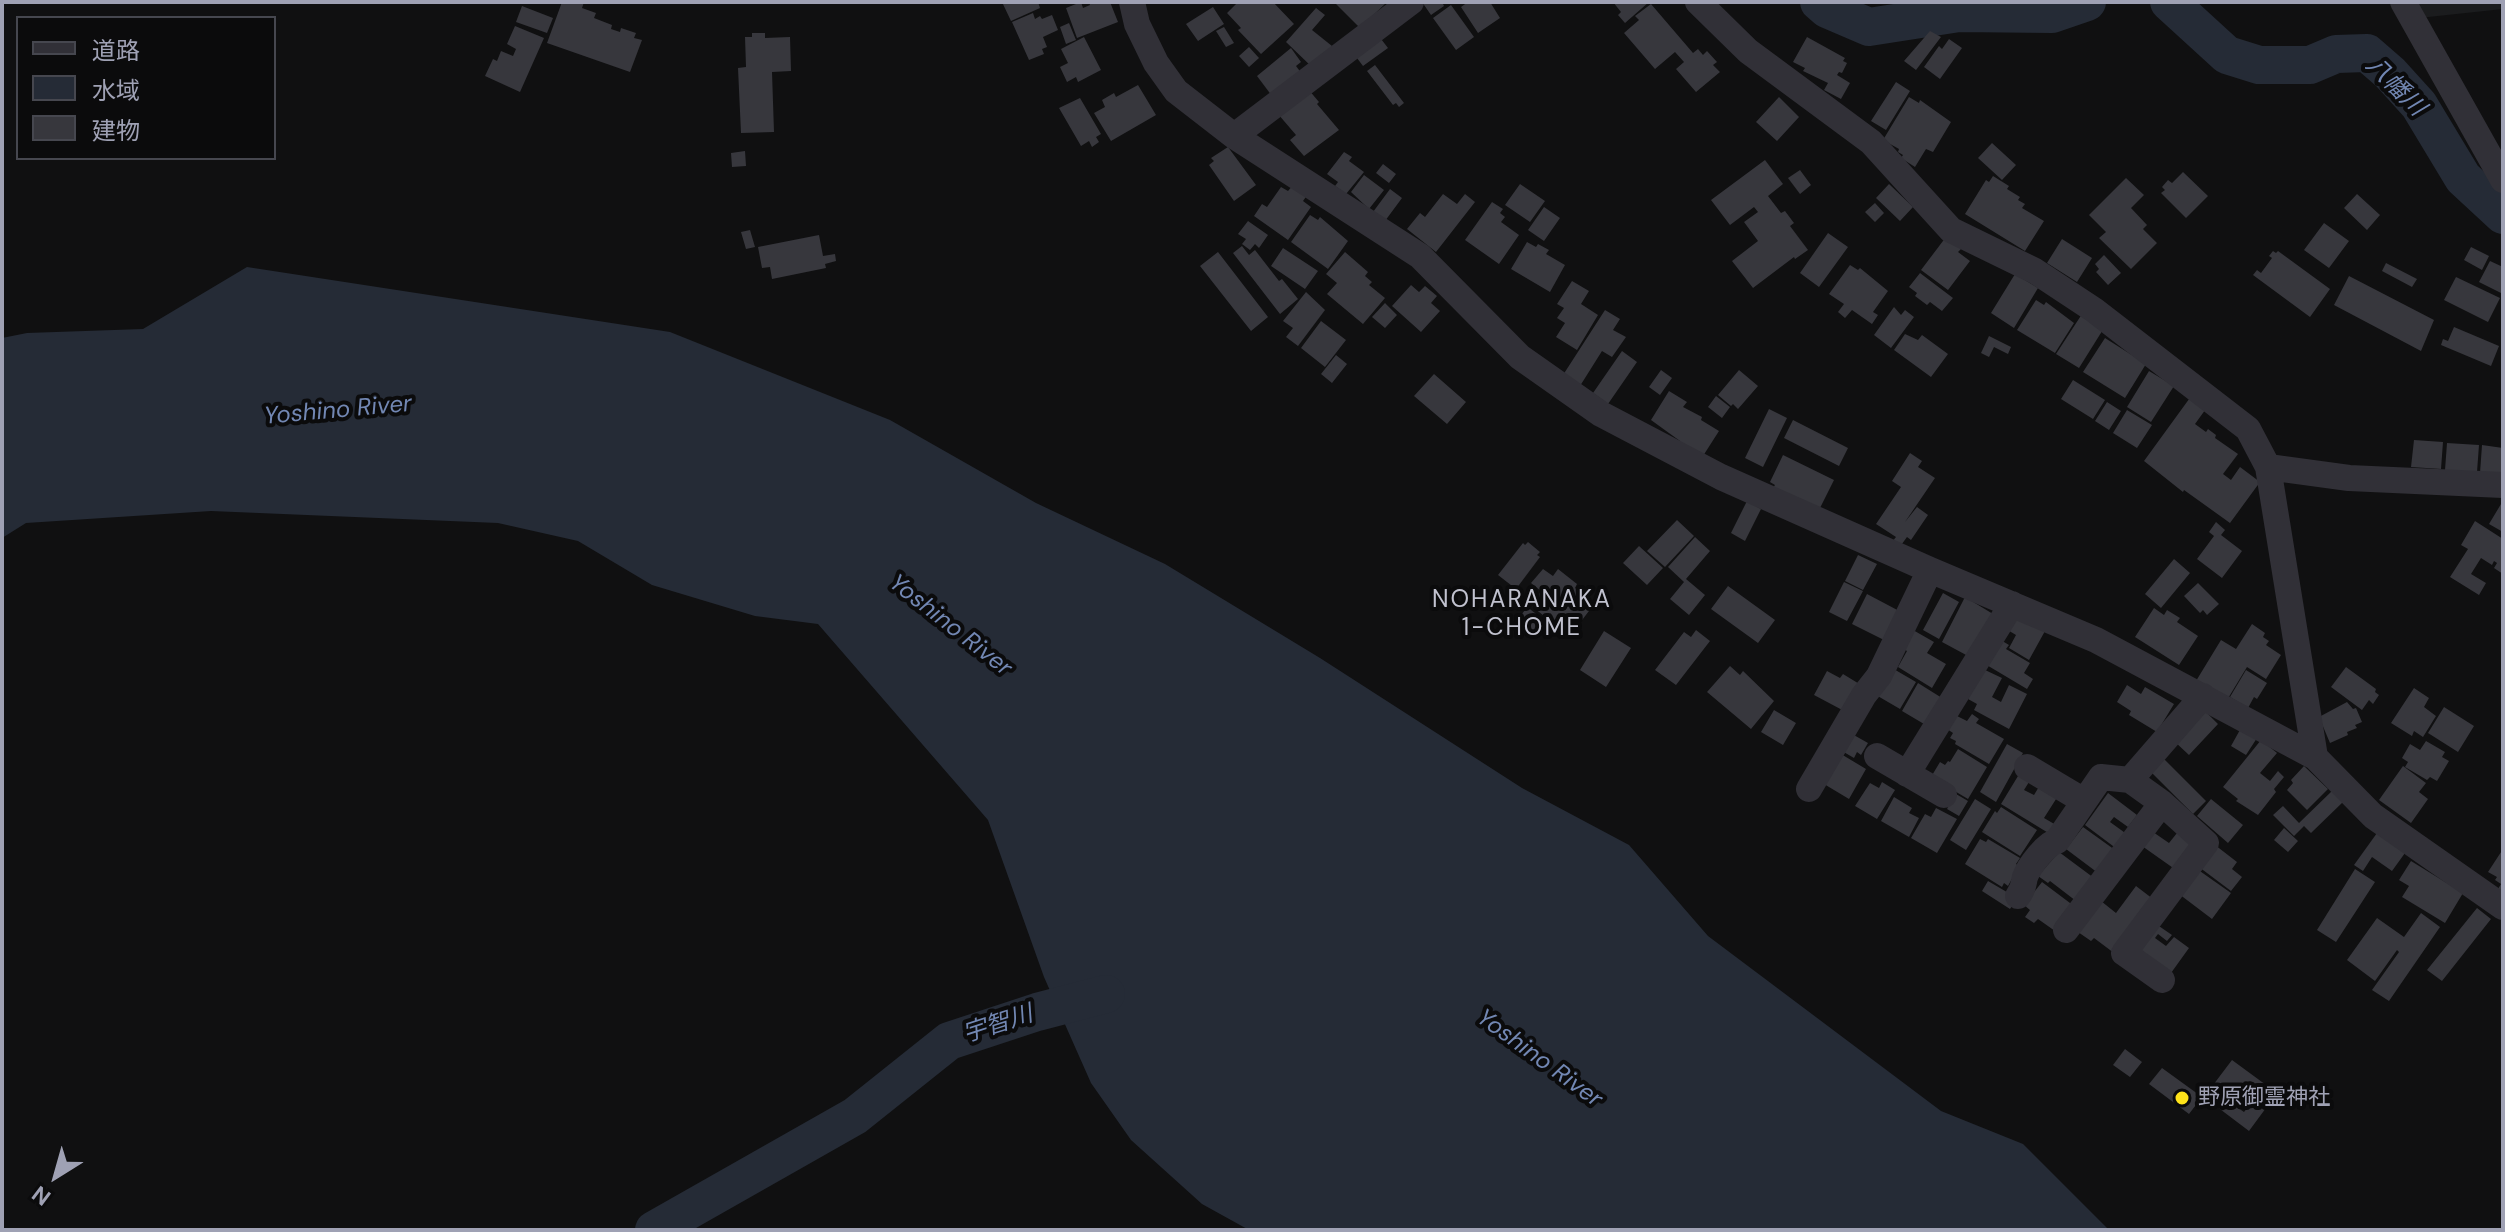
<!DOCTYPE html>
<meta charset="utf-8">
<style>
body{margin:0}
#map{position:relative;width:2505px;height:1232px;overflow:hidden;background:#101011;font-family:"DM Sans","Noto Sans JP",sans-serif}
canvas{display:block}
.frame{position:absolute;inset:0;border:4px solid #9fa1b4;pointer-events:none}
.legend{position:absolute;left:16px;top:16px;width:260px;height:144px;box-sizing:border-box;background:#0b0b0c;border:2px solid #46474f;margin:0;padding:10px 14px;list-style:none;font-size:24px;color:#9fa1b4}
.legend li{display:flex;align-items:center;gap:16px;height:40px}
.legend b{width:40px;border:2px solid #46474f}
.north{position:absolute;left:16px;top:1136px;width:80px;height:80px;-webkit-text-stroke:6px #0b0b0c;paint-order:stroke;rotate:217deg;font-size:22px;font-weight:700;line-height:32px;text-align:center;color:#9fa1b4}
.north::after{content:'';display:block;margin:auto;width:28px;height:36px;background:#9fa1b4;clip-path:polygon(50% 0,100% 100%,50% 72%,0 100%)}
</style>
<div id="map">
<canvas width="2505" height="1232"></canvas>
<div class="frame"></div>
<ul class="legend">
<li><b style="height:10px;background:#313037"></b>道路</li>
<li><b style="height:22px;background:#252b36"></b>水域</li>
<li><b style="height:22px;background:#37373d"></b>建物</li>
</ul>
<div class="north">N</div>
</div>
<script>
const ctx = document.querySelector('canvas').getContext('2d');
ctx.lineJoin = 'round';
function fillPath(path, color) { ctx.fillStyle = color; ctx.fill(path, 'evenodd'); }
function trace(path, color, width, dash) { ctx.strokeStyle = color; ctx.lineWidth = width; ctx.lineCap = dash ? 'butt' : 'round'; ctx.setLineDash(dash || []); ctx.stroke(path); }
function write(font, color, halo, rows, align = 'center') {
  ctx.font = font + ' "DM Sans","Noto Sans JP",sans-serif'; ctx.lineWidth = 8; ctx.setLineDash([]); ctx.textBaseline = 'middle'; ctx.strokeStyle = halo; ctx.fillStyle = color; for (const [text, x, y, turn = 0] of rows) {
    ctx.save(); ctx.translate(x, y); ctx.rotate((+turn || 0) * Math.PI / 180); ctx.textAlign = isNaN(turn) ? turn : align; if (halo) ctx.strokeText(text, 0, 0); ctx.fillText(text, 0, 0); ctx.restore();
  }
}
fillPath(new Path2D(`
 M2408 2H2503V9L2419 18Z`), '#1b1c1e');
fillPath(new Path2D(`
 M247 267 670 332 890 420 1036 503 1165 564 1320 658 1522 788 1629 845 1708 936 1941 1111 2023 1144 2109 1230H1249L1202 1204 1131 1140 1091 1083 1044 977 988 820 818 624 755 616 652 585 578 541 498 523 211 511 26 523 2 538V338L27 333 143 329Z`), '#252b36');
trace(new Path2D(`
 M1819 2 1827 9 1869 27 1959 13 2052 14 2087 2
 M2169 2 2227 55 2259 65H2310L2336 54 2367 53 2390 73 2419 105 2463 178 2503 215
 M654 1230 855 1116 949 1041 1037 1012 1106 994`), '#252b36', 38);
fillPath(new Path2D(`
 M562 2H584L582 8 596 13 594 18 612 25 611 29 620 32 621 28 636 33 634 38 642 40 630 72 547 43Z
 M1002 2H1038L1040 8 1011 21Z
 M1081 2 1083 8 1090 5 1089 2H1110L1118 22 1077 38 1066 8Z
 M1238 2H1273L1294 24 1261 54 1238 30 1241 28 1227 13Z
 M1334 2H1387L1360 28Z
 M1422 2H1442L1444 6 1431 15Z
 M1468 2H1490L1500 18 1478 33 1461 7Z
 M1613 2H1649L1625 23 1618 15 1621 12Z
 M1651 4 1693 53 1698 49 1703 55 1707 51 1717 62 1713 65 1720 72 1696 92 1676 69 1684 62 1675 52 1655 69 1624 33 1639 20 1635 16Z
 M1451 5 1474 37 1456 50 1433 18Z
 M522 6 553 18 547 33 516 22Z
 M1213 7 1224 24 1198 41 1186 24Z
 M1316 8 1325 15 1312 30 1332 46 1313 68 1286 42Z
 M1033 13 1035 19 1040 16 1042 19 1052 15 1058 30 1043 37 1047 47 1042 49 1044 54 1029 60 1012 22Z
 M1069 23 1076 40 1066 44 1060 27Z
 M515 26 544 38 520 92 485 76 493 59 497 61 501 51 513 56 516 49 507 44Z
 M1224 27 1234 43 1226 47 1216 31Z
 M1930 31 1941 37 1916 70 1904 61Z
 M752 33H765V38L790 37 791 71 772 72 774 132 741 133 738 68 746 67 745 37H752Z
 M1378 35 1388 48 1363 66 1354 54Z
 M1084 37 1101 70 1078 82 1076 77 1067 82 1060 67 1068 63 1061 49Z
 M1807 37 1845 58 1843 61 1847 63 1842 73 1839 72 1837 75 1850 83 1841 99 1824 90 1828 83 1803 71 1805 68 1793 62Z
 M1949 39 1962 48 1940 79 1924 67 1939 46 1942 49Z
 M1249 47 1259 58 1249 67 1239 56Z
 M1291 48 1301 62 1296 66 1302 74 1272 96 1257 76Z
 M1375 65 1404 103 1399 107 1396 103 1393 105 1367 71Z
 M1896 82 1910 91 1886 130 1871 121Z
 M1138 85 1156 115 1111 141 1094 113 1105 107 1102 100 1114 93 1116 97Z
 M1308 89 1319 102 1317 104 1339 130 1304 156 1290 140 1296 135 1278 114Z
 M1779 97 1799 117 1777 141 1756 122Z
 M1909 97 1919 103 1920 100 1951 122 1933 152 1926 149 1915 167 1901 158 1903 155 1898 152 1899 149 1883 140Z
 M1080 98 1101 134 1096 137 1099 142 1092 147 1089 141 1081 146 1059 108Z
 M1992 143 2016 165 2002 180 1978 158Z
 M1228 147 1256 185 1234 201 1209 165 1214 161 1211 158Z
 M745 151 746 166 732 167 731 153Z
 M1344 152 1352 157 1349 161 1364 172 1346 194 1335 186 1338 182 1327 174Z
 M1765 160 1783 184 1768 196 1781 213 1785 211 1794 223 1790 226 1808 250 1795 259 1794 257 1753 288 1732 261 1758 241 1744 222 1758 212 1754 207 1730 225 1711 200Z
 M1383 164 1396 174 1389 183 1376 173Z
 M1800 170 1811 185 1800 194 1788 178Z
 M2183 172 2208 196 2186 218 2161 193 2165 190 2162 187 2168 180 2172 183Z
 M1364 175 1384 190 1369 209 1351 192Z
 M1993 176 2009 186 2007 189 2020 197 2018 200 2025 204 2022 208 2044 221 2025 251 1965 214 1986 180 1989 182Z
 M2126 178 2144 195 2131 208 2147 225 2143 229 2157 243 2131 269 2099 238 2106 232 2089 215Z
 M1294 184 1308 194 1303 201 1311 207 1288 240 1254 216 1262 204 1267 207 1281 187 1288 191Z
 M1520 184 1545 201 1530 222 1505 205Z
 M1889 184 1913 207 1900 221 1876 198Z
 M1390 189 1402 198 1385 221 1373 212Z
 M1443 194 1457 204 1465 194 1475 202 1436 252 1407 229 1420 213 1425 217Z
 M2357 194 2380 215 2367 230 2344 208Z
 M1492 202 1503 209 1500 213 1505 217 1501 222 1519 235 1499 264 1465 240Z
 M1875 203 1884 213 1875 222 1865 212Z
 M1544 207 1560 218 1544 241 1528 230Z
 M1310 215 1318 220 1320 217 1348 241 1328 269 1291 242Z
 M1248 221 1268 235 1259 248 1255 244 1250 250 1242 244 1246 239 1238 234Z
 M2324 223 2349 241 2329 268 2304 250Z
 M750 230 755 247 746 249 741 232Z
 M1828 233 1848 247 1819 287 1800 273Z
 M819 235 823 256 835 254 836 261 825 264 826 268 772 279 770 267 762 268 758 247Z
 M1946 237 1962 248 1958 252 1970 261 1948 290 1921 270Z
 M2062 239 2092 258 2077 282 2047 263Z
 M1527 242 1536 247 1538 244 1549 250 1546 254 1565 265 1550 292 1511 269Z
 M1242 246 1249 255 1255 250 1279 281 1282 279 1298 299 1280 314 1233 253Z
 M2471 247 2489 256 2482 270 2464 260Z
 M1283 248 1318 271 1305 289 1271 266Z
 M2273 251 2276 253 2278 251 2330 289 2310 317 2253 275 2257 270 2261 273 2272 258 2269 256Z
 M1218 252 1268 317 1251 331 1200 266Z
 M1345 252 1368 272 1365 276 1372 282 1369 285 1385 298 1363 324 1327 294 1337 283 1326 274Z
 M2104 255 2121 273 2108 285 2096 272 2099 269 2095 264Z
 M2490 261 2503 267V294L2479 282Z
 M2386 263 2417 279 2412 287 2382 271Z
 M1850 265 1858 270 1860 268 1888 291 1873 312 1878 315 1872 324 1852 310 1845 318 1838 312 1844 304 1829 294Z
 M1920 273 1953 298 1942 311 1930 302 1927 305 1915 296 1917 293 1909 287Z
 M2015 274 2038 288 2014 328 1991 313Z
 M2349 276 2434 320 2421 351 2334 305Z
 M2456 277 2500 298 2488 322 2444 300Z
 M1572 281 1589 291 1581 304 1598 315 1577 350 1556 337 1565 323 1557 318 1564 308 1557 304Z
 M1411 285 1419 292 1425 286 1437 296 1431 303 1440 311 1421 332 1392 306Z
 M1306 292 1325 310 1298 346 1286 337 1293 328 1283 321Z
 M2036 300 2044 305 2046 302 2074 323 2055 353 2017 330Z
 M1385 303 1397 315 1385 328 1372 317Z
 M1894 307 1901 315 1905 310 1914 317 1891 348 1874 335Z
 M1605 310 1620 319 1613 330 1626 337 1612 357 1602 351 1580 386 1563 375Z
 M2082 314 2104 328 2079 368 2056 354Z
 M1321 321 1346 340 1325 367 1301 348Z
 M2454 327 2499 346 2491 366 2441 345 2443 339 2448 341Z
 M1905 334 1918 340 1922 335 1948 354 1931 377 1894 350Z
 M1989 336 2011 347 2008 354 1994 347 1989 357 1981 353Z
 M2105 338 2146 364 2125 398 2083 372Z
 M1622 351 1637 362 1608 404 1593 393Z
 M1336 355 1347 364 1332 383 1321 374Z
 M1661 370 1672 378 1660 395 1649 387Z
 M1739 370 1758 386 1738 409 1733 404 1731 406 1718 395Z
 M2149 371 2174 386 2151 422 2127 407Z
 M1434 374 1466 402 1447 424 1414 396Z
 M2073 380 2105 400 2093 419 2061 399Z
 M1669 391 1687 402 1683 407 1702 417 1701 420 1719 431 1703 456 1677 445 1680 441 1651 420Z
 M2192 395 2208 406 2195 424 2206 432 2208 429 2216 435 2215 438 2238 454 2223 474 2231 480 2240 467 2260 482 2230 523 2184 490 2183 492 2144 461Z
 M1716 396 1730 407 1722 418 1708 407Z
 M2107 402 2121 411 2109 430 2095 421Z
 M1769 409 1787 418 1763 467 1745 458Z
 M2127 410 2152 425 2137 448 2113 433Z
 M1793 420 1848 448 1839 466 1784 438Z
 M2414 440 2443 442 2441 469 2411 467Z
 M2447 443 2479 445 2477 472 2445 470Z
 M2482 445 2503 448V473H2480Z
 M1910 453 1922 461 1918 467 1935 478 1905 522 1917 507 1928 515 1911 540 1907 537 1899 548 1891 543 1896 537 1876 524 1901 487 1892 481Z
 M1783 455 1834 480 1818 512 1773 488 1775 485 1770 482Z
 M1747 501 1761 509 1745 541 1731 533Z
 M2501 504 2503 505V532L2489 524Z
 M1677 520 1694 536 1665 567 1647 551Z
 M2475 521 2503 539V574L2494 568 2497 563 2494 561 2492 565 2481 558 2471 574 2486 583 2479 595 2450 577 2468 549 2461 545Z
 M2216 522 2225 530 2221 535 2242 551 2222 578 2197 559 2214 536 2209 532Z
 M1695 537 1710 551 1686 579 1705 595 1689 615 1670 599 1684 582 1668 567Z
 M1528 542 1540 552 1537 555 1540 557 1516 589 1498 575 1523 543 1525 545Z
 M1639 546 1663 568 1647 585 1623 563Z
 M1858 555 1877 564 1863 590 1845 581Z
 M2174 559 2190 573 2161 608 2145 594Z
 M1543 569 1553 576 1558 569 1577 584 1575 588 1595 603 1570 636 1530 605 1541 591 1531 583Z
 M1844 582 1863 591 1847 621 1829 612Z
 M2198 583 2219 604 2207 615 2203 610 2200 613 2184 596Z
 M1728 586 1775 620 1758 643 1711 609Z
 M1943 593 1959 602 1939 639 1923 630Z
 M1867 594 1903 613 1888 642 1852 624Z
 M1965 597 1993 614 1968 656 1942 642Z
 M1527 607 1543 619 1533 633 1517 621Z
 M2154 608 2164 615 2167 610 2180 618 2177 622 2198 636 2179 665 2135 637Z
 M2015 614 2045 631 2029 660 2009 648 2016 635 2006 629Z
 M2252 624 2265 633 2263 637 2269 641 2266 645 2281 655 2266 679 2247 667 2227 700 2196 681 2221 640 2236 649Z
 M1696 630 1710 641 1676 685 1655 670 1684 632 1691 637Z
 M1913 630 1934 642 1927 653 1946 664 1932 688 1898 667 1907 651 1902 648Z
 M1604 631 1631 648 1606 687 1580 670Z
 M1999 639 2009 645 2006 649 2030 663 2024 673 2033 679 2027 689 1985 664Z
 M1730 666 1740 675 1743 671 1774 701 1751 729 1707 692Z
 M2346 667 2376 689 2375 692 2379 695 2373 704 2369 700 2362 710 2331 687Z
 M1892 668 1916 682 1900 709 1876 695Z
 M1983 669 2002 678 1992 697 2001 702 2009 685 2027 694 2009 729 1974 710 1977 704 1968 699Z
 M2246 670 2267 683 2257 699 2254 697 2248 708 2230 697Z
 M1827 671 1840 678 1843 674 1861 685 1846 712 1814 695Z
 M1918 683 1942 698 1924 724 1902 711Z
 M2127 685 2141 694 2145 687 2174 704 2157 732 2129 715 2131 711 2117 702Z
 M2414 688 2429 698 2424 707 2436 716 2423 737 2414 731 2412 736 2391 723Z
 M2347 702 2353 709 2356 708 2362 722 2355 725 2357 728 2347 732 2348 735 2330 743 2319 717Z
 M2444 707 2474 726 2458 752 2428 733Z
 M1774 710 1796 723 1783 745 1761 732Z
 M2204 710 2218 724 2189 755 2174 741Z
 M1972 714 1979 719 1976 723 2004 739 1989 764 1955 744 1956 741 1950 738 1953 733 1947 729 1955 715 1967 721Z
 M2241 728 2257 738 2246 755 2231 746Z
 M1852 734 1868 743 1861 755 1857 752 1854 758 1842 751Z
 M2261 740 2277 753 2260 773 2270 781 2278 771 2284 777 2274 789 2276 792 2258 815 2236 801 2238 799 2223 787Z
 M2426 741 2445 752 2442 757 2449 761 2437 781 2430 777 2427 780 2405 767 2408 762 2402 758 2410 744 2420 750Z
 M2007 744 2023 753 1996 802 1980 792Z
 M1958 749 1987 767 1968 799 1931 777 1940 762 1945 765 1948 761 1950 762Z
 M1841 754 1866 769 1849 799 1824 784Z
 M2162 757 2206 801 2193 814 2149 770Z
 M2304 766 2328 789 2307 810 2287 790 2293 783 2291 780Z
 M2403 766 2426 783 2419 792 2428 799 2411 823 2379 800Z
 M2018 776 2029 782 2024 790 2034 795 2040 785 2058 796 2044 818 2056 825 2050 834 2001 804Z
 M1882 782 1895 790 1877 819 1855 806 1870 783 1879 788Z
 M2333 790 2344 801 2311 833 2304 826 2294 836 2273 815 2283 806 2299 823Z
 M2108 793 2137 815 2128 827 2114 817 2110 822 2128 835 2117 849 2085 825Z
 M1956 794 1968 801 1959 816 1947 809Z
 M1894 797 1912 808 1909 813 1919 818 1909 837 1881 821Z
 M1975 799 1991 809 1966 850 1950 840Z
 M2211 799 2243 825 2228 843 2197 816Z
 M2001 807 2037 830 2020 856 1982 832 1995 811 1997 813Z
 M1936 808 1957 819 1937 853 1911 838 1925 814 1931 817Z
 M2083 827 2115 850 2098 873 2066 849Z
 M2284 828 2298 841 2288 852 2274 840Z
 M2153 832 2169 843 2177 833 2194 845 2176 870 2142 846Z
 M2377 833 2405 853 2392 871 2372 857 2363 871 2354 865Z
 M1980 839 1986 842 1988 839 2020 858 2016 864 2019 866 2008 886 2004 883 2002 887 1965 864Z
 M2215 845 2237 862 2232 869 2242 877 2231 891 2199 867Z
 M2503 849V892L2498 889 2501 884 2495 880 2497 877 2488 872Z
 M2059 852 2094 878 2076 901 2050 881 2048 883 2038 876Z
 M2411 861 2463 893 2445 923 2402 897 2409 886 2399 880Z
 M2197 869 2231 893 2212 919 2179 894Z
 M2355 869 2375 882 2336 942 2317 930Z
 M1988 881 2017 898 2010 909 1982 891Z
 M2042 882 2074 906 2055 931 2038 919 2034 923 2025 917 2030 910 2024 905Z
 M2136 886 2153 899 2114 953 2094 938 2091 941 2078 932 2101 901 2116 913Z
 M2477 908 2491 919 2442 981 2427 970Z
 M2421 913 2440 927 2389 1001 2372 990 2399 952 2397 950 2375 981 2347 960 2377 918 2404 937Z
 M2156 924 2172 935 2167 941 2158 934 2155 938 2166 946 2174 937 2189 948 2171 973 2138 948Z
 M2125 1049 2142 1062 2130 1077 2113 1065Z
 M2232 1060 2277 1093 2249 1131 2204 1097ZM2237 1090 2252 1102 2244 1112 2228 1101Z
 M2162 1068 2202 1097 2189 1114 2149 1084Z`), '#37373d');
trace(new Path2D(`
 M1132 2 1137 24 1156 63 1176 91 1234 136 1420 256 1520 357 1601 414 1721 477 1930 570 2096 640 2315 757 2373 816 2503 907
 M1698 2 1748 51 1871 142 1951 230 2035 271 2094 310 2248 429 2268 467 2315 757
 M2403 2 2503 180
 M1234 136 1411 2
 M2268 467 2349 478 2503 485
 M1877 756 1944 795
 M2027 767 2084 801
 M1907 774 2012 604
 M2130 780 2162 803 2206 843 2124 953 2162 980
 M1809 789 1864 695 1879 676 1930 570
 M2018 896C2024 888 2023 885 2025 877 2029 866 2047 843 2057 841L2101 777 2130 780 2203 696
 M2066 930 2162 803`), '#313037', 26);
for (const [x, y, r, color] of [
 [2182,1098,8,"#ffe31a"]
]) { const dot = new Path2D(); dot.arc(x, y, r, 0, 2 * Math.PI); ctx.fillStyle = color; ctx.fill(dot); trace(dot, '#0b0b0c', 3); }
write('22px', '#9fa1b4', '#0b0b0c', [
 ["野原御霊神社",2198,1098]
], 'left');
write('italic 24px', '#7287b3', '#0b0b0c', [
 ["八幡川",2395,87,45],
 ["Yoshino River",338,411,-5],
 ["Yoshino River",950,626,38],
 ["宇智川",998,1025,-18],
 ["Yoshino River",1539,1059,36]
]);
ctx.letterSpacing = '2px';
write('24px', '#c1c2cf', '#0b0b0c', [
 ["NOHARANAKA",1522,601],
 ["1-CHOME",1522,629]
]);
ctx.letterSpacing = '0px';
</script>
